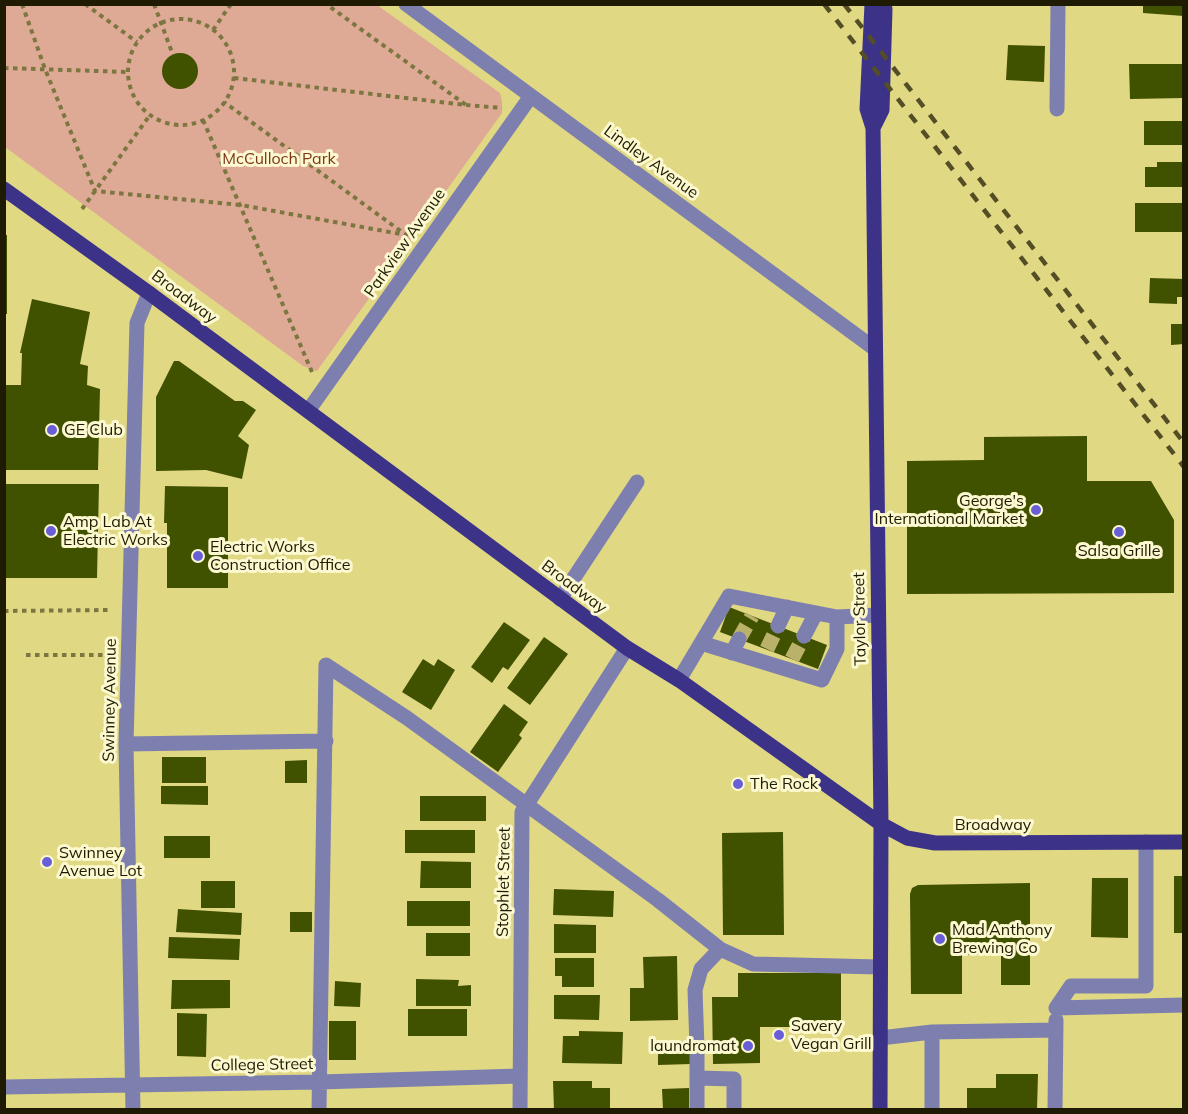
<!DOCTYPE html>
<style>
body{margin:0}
#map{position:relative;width:1188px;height:1114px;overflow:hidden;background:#e1d884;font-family:Mulish,sans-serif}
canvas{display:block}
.frame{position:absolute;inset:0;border:6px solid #1e1b02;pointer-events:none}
</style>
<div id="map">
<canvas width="1188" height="1114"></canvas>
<div class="frame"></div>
</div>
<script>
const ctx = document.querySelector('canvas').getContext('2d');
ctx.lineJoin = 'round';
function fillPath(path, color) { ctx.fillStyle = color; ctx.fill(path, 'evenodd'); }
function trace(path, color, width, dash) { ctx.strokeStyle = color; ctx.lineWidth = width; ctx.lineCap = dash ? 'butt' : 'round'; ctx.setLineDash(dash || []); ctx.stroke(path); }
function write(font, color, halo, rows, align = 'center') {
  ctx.font = font + ' Mulish,sans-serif'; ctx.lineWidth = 6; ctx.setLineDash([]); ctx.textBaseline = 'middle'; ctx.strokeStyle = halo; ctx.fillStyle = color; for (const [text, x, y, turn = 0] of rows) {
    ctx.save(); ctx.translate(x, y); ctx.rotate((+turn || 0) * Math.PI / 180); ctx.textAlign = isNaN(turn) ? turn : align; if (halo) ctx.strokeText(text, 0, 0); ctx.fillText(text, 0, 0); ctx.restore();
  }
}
fillPath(new Path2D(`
 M5 4 377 5 500 93 502 101V113L317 371 303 366 5 147Z`), '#deaa96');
fillPath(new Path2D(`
 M1143 4H1184V16L1143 13Z
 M1008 45 1045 46 1044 82 1006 80Z
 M162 71a18 18 0 1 1 36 0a18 18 0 1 1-36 0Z
 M1129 64H1184V98L1130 99Z
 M1144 121H1184V145H1144Z
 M1157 162H1184V187H1145V167H1157Z
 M1135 203H1182V232H1135Z
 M4 235H7V314H4Z
 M1150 278 1184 279V297H1177V304L1149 303Z
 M32 299 90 312 80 364 88 366 87 385 100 389 98 470H4V385H21L22 353H20Z
 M1171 324H1184V344L1171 345Z
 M174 361H179L235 401H243L256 410 238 436 249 445 242 479 206 470 156 471V397Z
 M1087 436V481H1151L1174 520V593L907 594V461L984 460V437Z
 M4 484H99L97 578H4Z
 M165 486 228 487V588H167V523H164Z
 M729 607 827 645 818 669 720 632Z
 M504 622 530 640 508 670 503 667 492 683 471 667Z
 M544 637 568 654 530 705 507 688Z
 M423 659 434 666 438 659 455 670 431 710 402 692Z
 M504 704 528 722 519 735 522 738 498 772 470 752Z
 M162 757H206V783H162Z
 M307 760V783H285V761Z
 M161 786H208V805L161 804Z
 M420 796H486V821H420Z
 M405 830H475V853H405Z
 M783 832 784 935H723L722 833Z
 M164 836H210V858H164Z
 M421 861 471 862V888H420Z
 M1174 876H1184V933H1174Z
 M1092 878H1128V938L1091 937Z
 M201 881H235V908H201Z
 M1030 883V985H1001V954L962 955V994H911L910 894 912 888 918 885Z
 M554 889 614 891 613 917 553 915Z
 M407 901H470V926H407Z
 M178 909 242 913 241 935 176 932Z
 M290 912H312V932H290Z
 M554 924 596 925V953H554Z
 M426 933H470V956H426Z
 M169 937 240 939 239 960 168 958Z
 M677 956 678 1020 630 1021V988H644L643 957Z
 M555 958H594V987H562V976H555Z
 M738 973H841V1027H760V1063L713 1064 712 997H738Z
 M416 979 459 980 458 986 471 985V1006H416Z
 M172 980H230V1008L171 1009Z
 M335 981 361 983 360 1007 334 1006Z
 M554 995H600L599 1020 554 1019Z
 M408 1009H467V1036H408Z
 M177 1013 207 1014 206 1057 177 1056Z
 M329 1021H356V1060H329Z
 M579 1031 623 1032 622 1064 562 1063 563 1036H579Z
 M658 1041H691V1064L658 1065Z
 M996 1074H1038L1037 1110H967V1088H996Z
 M553 1081H592V1088H610V1110H554Z
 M689 1088V1110H663L662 1089Z`), '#405100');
trace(new Path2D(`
 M739 639 752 616
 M767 649 778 626
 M792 659 804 636`), '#bab26a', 15, [15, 8]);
trace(new Path2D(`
 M22 4 45 69 95 191 241 205 406 235 224 102
 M85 4 137 42
 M154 4 173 55
 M128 72a53 53 0 1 1 106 0a53 53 0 1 1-106 0Z
 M213 30 231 4
 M4 68 128 72
 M234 78 466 105 326 4
 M466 105 502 108
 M203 120 312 372
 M82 209 150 115
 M4 611 108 610
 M26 655H108`), '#7c7641', 4, [4.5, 4.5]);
trace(new Path2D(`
 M406 4 875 349
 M1057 109 1058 4
 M308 411 531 96
 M560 599 637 482
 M778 626 787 607
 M804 636 816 613
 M701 643 822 680 837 649V617
 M732 653 739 639
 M326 665 407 718 527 805 658 900 720 949 753 964 880 967
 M679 680 729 596 837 617 878 615
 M126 744 326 741
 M1056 1008 1071 986H1146V842
 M1056 1008 1184 1005
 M932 1032V1110
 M880 1038 932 1032 1056 1030
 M697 1078 734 1079V1110
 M4 1087 319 1082 520 1076
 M133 1110 126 744 137 323 149 293
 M319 1110 326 665
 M520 1110 522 812 627 648
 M697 1110V1047L695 990 701 969 720 949
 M1055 1110 1056 1020`), '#7d7faf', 15);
trace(new Path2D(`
 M872 4 867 109 873 128 881 824 880 1110
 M873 128 882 110 885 9 883 4
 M4 189 149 293 627 648 679 680 881 824 907 838 935 843 1184 842`), '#3c3388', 15);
trace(new Path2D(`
 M824 4 1184 467
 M844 4 1184 443`), '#534e25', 4.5, [10, 10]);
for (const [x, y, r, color] of [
 [52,430,6,"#685ed7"],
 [1036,510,6,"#685ed7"],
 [51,531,6,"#685ed7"],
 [1119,532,6,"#685ed7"],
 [198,556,6,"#685ed7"],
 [738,784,6,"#685ed7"],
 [47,862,6,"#685ed7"],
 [940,939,6,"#685ed7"],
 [779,1035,6,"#685ed7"],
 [748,1046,6,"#685ed7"]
]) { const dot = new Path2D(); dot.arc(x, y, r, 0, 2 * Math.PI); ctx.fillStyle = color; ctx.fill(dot); trace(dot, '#fcf8cf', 2); }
write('16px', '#7c3719', '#fcf8cf', [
 ["McCulloch Park",279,159]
]);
write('16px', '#1e1b02', '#fcf8cf', [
 ["Lindley Avenue",651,162,36],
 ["Parkview Avenue",405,243,-55],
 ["Broadway",184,297,37],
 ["Broadway",574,587,37],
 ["Taylor Street",860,619,-91],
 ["Swinney Avenue",110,700,-89],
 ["Broadway",993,825],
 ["Stophlet Street",504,882,-89],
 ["College Street",262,1065,-1]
]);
write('16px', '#1e1b02', '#fcf8cf', [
 ["GE Club",64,430],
 ["George's",1024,501,"right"],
 ["International Market",1024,519,"right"],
 ["Amp Lab At",63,522],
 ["Electric Works",63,540],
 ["Electric Works",210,547],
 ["Construction Office",210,565],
 ["Salsa Grille",1119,551,"center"],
 ["The Rock",750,784],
 ["Swinney",59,853],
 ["Avenue Lot",59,871],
 ["Mad Anthony",952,930],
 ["Brewing Co",952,948],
 ["Savery",791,1026],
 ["Vegan Grill",791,1044],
 ["laundromat",736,1046,"right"]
], 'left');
</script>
